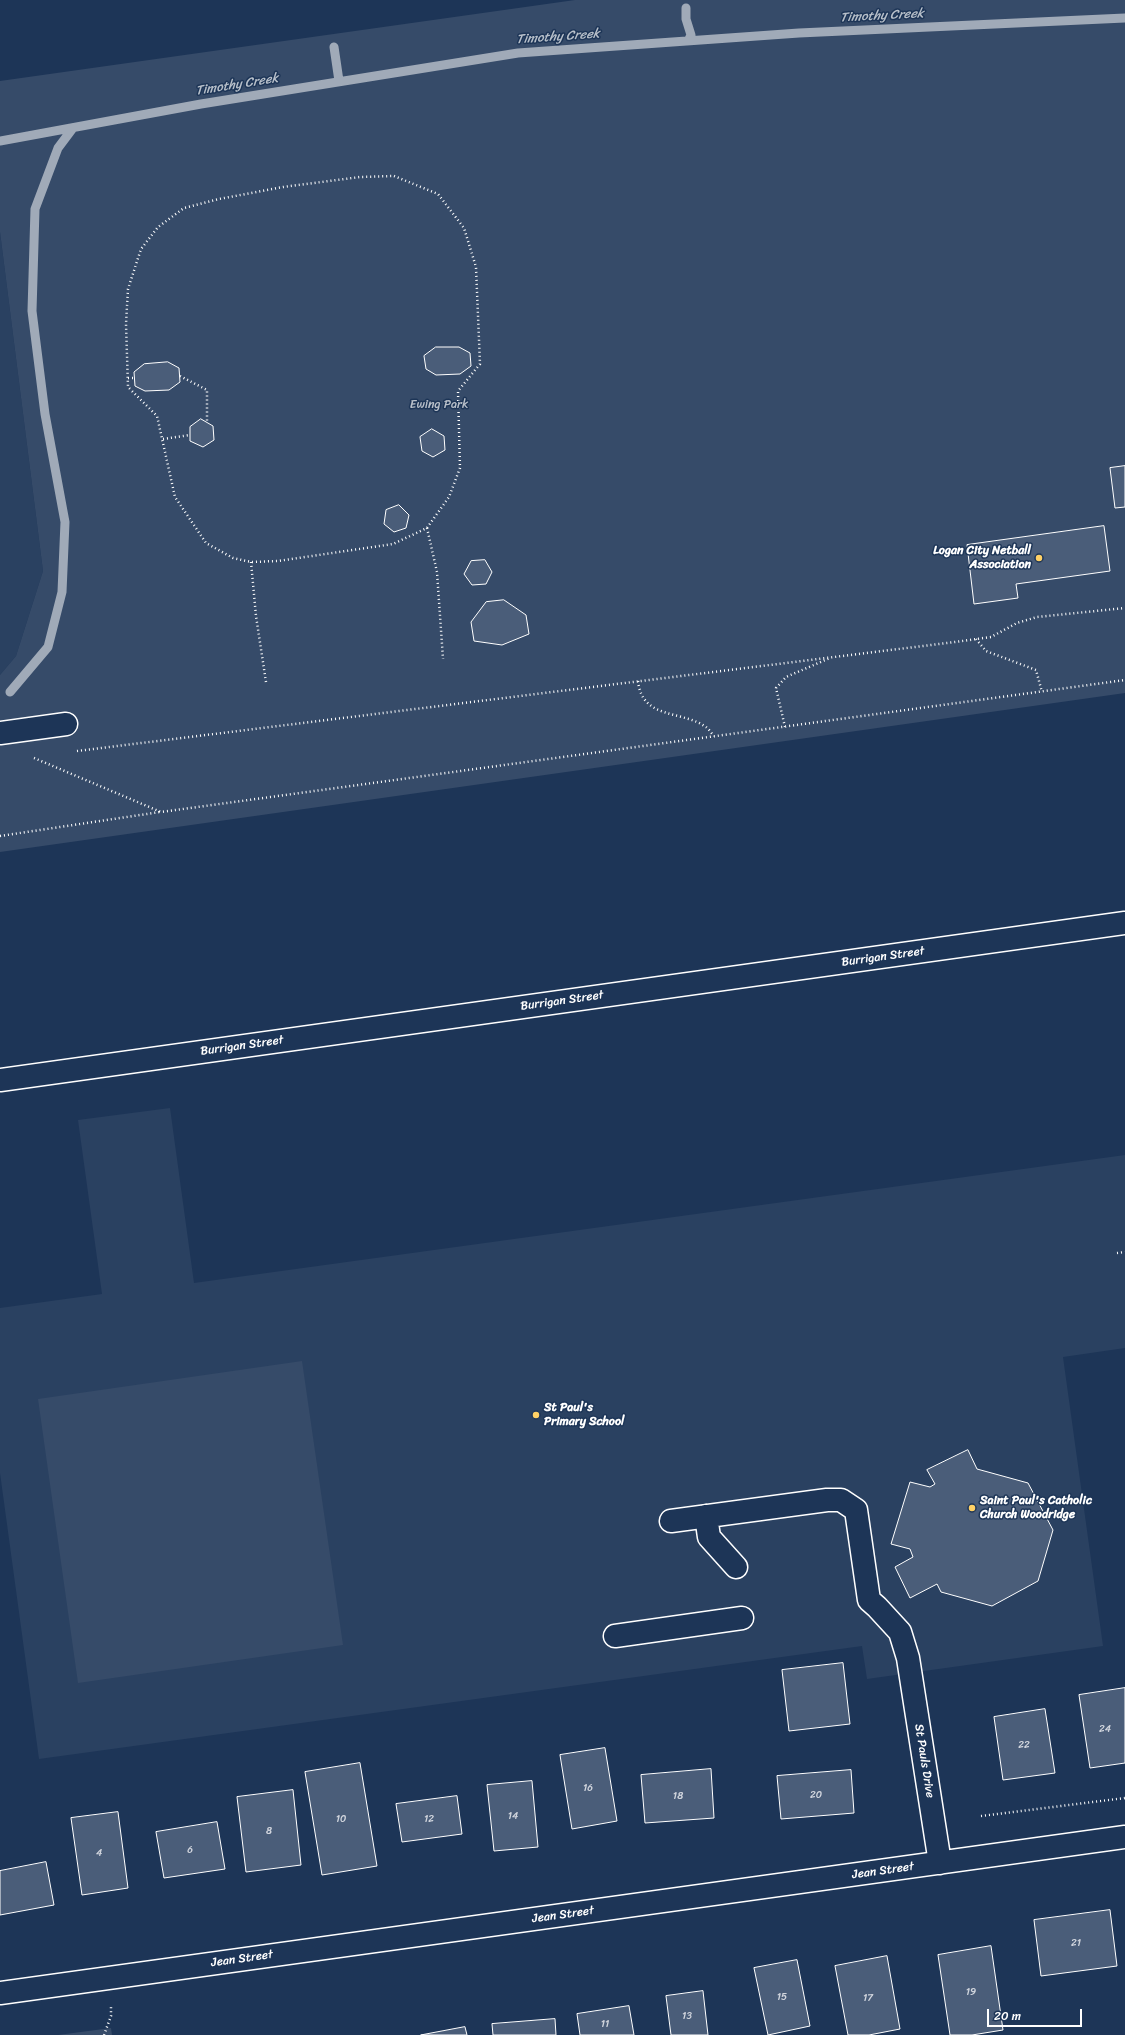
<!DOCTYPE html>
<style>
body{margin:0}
#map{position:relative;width:1125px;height:2035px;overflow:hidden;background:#1d3557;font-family:Sriracha,sans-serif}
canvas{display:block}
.scale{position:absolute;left:987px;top:2009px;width:95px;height:18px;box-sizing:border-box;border:2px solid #fff;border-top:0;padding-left:5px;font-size:12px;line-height:14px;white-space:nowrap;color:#fff;-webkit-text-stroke:3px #1d3557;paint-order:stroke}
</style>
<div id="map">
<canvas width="1125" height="2035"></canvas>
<div class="scale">20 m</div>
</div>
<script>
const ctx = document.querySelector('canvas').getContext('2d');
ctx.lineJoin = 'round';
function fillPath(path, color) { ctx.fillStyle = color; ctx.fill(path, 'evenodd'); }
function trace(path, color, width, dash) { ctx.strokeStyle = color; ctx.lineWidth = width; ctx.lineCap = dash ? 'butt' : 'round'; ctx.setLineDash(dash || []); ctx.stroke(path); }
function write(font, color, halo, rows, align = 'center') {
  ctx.font = font + ' Sriracha,sans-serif'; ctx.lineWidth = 3; ctx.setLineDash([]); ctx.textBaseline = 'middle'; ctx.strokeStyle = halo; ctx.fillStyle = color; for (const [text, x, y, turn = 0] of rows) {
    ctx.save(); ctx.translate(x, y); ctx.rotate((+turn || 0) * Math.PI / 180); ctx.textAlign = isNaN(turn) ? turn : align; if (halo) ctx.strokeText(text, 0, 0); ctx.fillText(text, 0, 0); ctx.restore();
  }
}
fillPath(new Path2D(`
 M0 232 43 571 16 656 0 675Z
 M170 1108 194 1283 1125 1155V1348L1063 1357 1103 1646 867 1679 862 1646 39 1759 0 1473V1308L102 1294 78 1120Z`), '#2a4161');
fillPath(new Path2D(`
 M575 0H1125V693L0 852V675L16 656 43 571 0 232V81Z
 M302 1361 343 1645 78 1683 38 1399Z
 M111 2028 112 2035H58Z`), '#364b69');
trace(new Path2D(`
 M686 8V19L691 35 688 41
 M334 47 339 81
 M0 141 201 104 518 53 799 33 1125 18
 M10 692 48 647 62 592 65 522 45 414 32 311 35 209 58 148 73 128`), '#a0aab8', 9);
const building = new Path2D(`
 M436 347H459L470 353 471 366 460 374 436 375 426 369 424 356Z
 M168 362 179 368 180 382 169 390 145 391 135 386 134 372 144 364Z
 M201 419 213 426 214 440 203 447 190 441V427Z
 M432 429 444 436 445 450 433 457 422 451 420 437Z
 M1125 466V507L1115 508 1110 468Z
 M399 505 409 515 406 528 394 532 384 524 386 510Z
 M1104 526 1110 571 1016 584 1018 598 974 604 967 545Z
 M485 560 492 572 486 584 472 585 464 574 471 561Z
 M504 600 526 615 529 634 502 645 474 641 471 622 486 602Z
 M968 1450 977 1469 1028 1483 1053 1530 1038 1581 992 1606 941 1592 937 1584 910 1598 895 1567 913 1557 910 1549 891 1544 910 1482 930 1487 935 1484 927 1470Z
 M843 1663 850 1724 789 1731 782 1670Z
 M1125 1688V1763L1090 1768 1079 1695Z
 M1045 1709 1055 1773 1003 1780 994 1717Z
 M605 1748 617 1821 572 1829 560 1755Z
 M360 1763 377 1866 322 1875 305 1772Z
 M711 1769 714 1818 645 1823 641 1775Z
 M851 1770 854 1813 781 1819 777 1776Z
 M532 1781 538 1847 494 1851 487 1785Z
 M293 1790 301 1865 246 1872 237 1797Z
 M457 1796 462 1834 402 1842 396 1804Z
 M118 1812 128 1888 82 1895 71 1818Z
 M217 1822 225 1869 164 1878 156 1832Z
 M46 1862 54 1905 0 1915V1871Z
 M1110 1910 1117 1966 1041 1976 1034 1920Z
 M991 1946 1003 2030 972 2035H950L938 1955Z
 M887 1956 900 2029 869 2035H848L835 1966Z
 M797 1960 810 2026 768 2035 754 1968Z
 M703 1991 708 2035H671L666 1996Z
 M629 2006 634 2035H580L577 2014Z
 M555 2019 556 2035H493L492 2024Z
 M465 2027 467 2035H421Z`);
fillPath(building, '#4a5d79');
trace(building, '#fff', 1);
const minor = new Path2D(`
 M0 733 66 724
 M0 1080 1125 923
 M706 1516 709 1537 736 1567
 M671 1521 827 1500H841L856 1510 869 1600 877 1607 900 1632 908 1658 940 1863
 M615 1636 742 1618
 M0 1993 1125 1837`);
trace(minor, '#fff', 25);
trace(new Path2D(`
 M394 176 438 194 464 228 476 267 480 364 458 391 460 468 449 497 427 528 393 544 278 561 251 562 233 558 206 543 175 497 157 416 128 387 126 324 128 289 141 249 158 227 184 208 219 199 283 187 360 177Z
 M180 376 207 390V423
 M128 378H134
 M163 439 190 435
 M427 528 437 572 443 659
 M251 562 256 616 266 682
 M976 639 986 651 1036 670 1042 692
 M638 681C642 720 682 710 706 727 709 729 711 733 714 736
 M785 727 776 688 786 677 830 658
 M77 751 955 642 991 637 1017 623 1037 617 1125 608
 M34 758 161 812 1125 680
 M0 836 160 812
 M1117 1253 1125 1252
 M981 1816 1125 1798
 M104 2035 111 2016V2005`), '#fff', 2.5, [1, 3]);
trace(minor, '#1d3557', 22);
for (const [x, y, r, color] of [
 [1039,558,4,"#ffd166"],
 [536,1415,4,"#ffd166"],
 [972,1508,4,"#ffd166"]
]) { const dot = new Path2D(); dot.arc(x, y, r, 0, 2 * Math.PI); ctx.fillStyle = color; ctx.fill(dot); trace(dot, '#1d3557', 1.5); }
write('10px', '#d2d6de', null, [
 ["24",1105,1729],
 ["22",1024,1745],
 ["16",588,1788],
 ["20",816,1795],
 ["18",678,1796],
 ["14",513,1816],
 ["10",341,1819],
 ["12",429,1819],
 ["8",269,1831],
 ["6",190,1850],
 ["4",99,1853],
 ["21",1076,1943],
 ["19",971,1992],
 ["15",782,1997],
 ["17",868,1998],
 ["13",687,2016],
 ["11",605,2024]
]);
write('12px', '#b9c0ca', '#1d3557', [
 ["Ewing Park",439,405]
]);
write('bold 12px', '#fff', '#1d3557', [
 ["Logan City Netball",1031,551,"right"],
 ["Association",1031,565,"right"],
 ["St Paul's",544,1408],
 ["Primary School",544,1422],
 ["Saint Paul's Catholic",980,1501],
 ["Church Woodridge",980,1515]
], 'left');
write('12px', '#fff', '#1d3557', [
 ["Burrigan Street",883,957,-8],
 ["Burrigan Street",562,1001,-8],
 ["Burrigan Street",242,1046,-8],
 ["St Pauls Drive",924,1761,81],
 ["Jean Street",883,1871,-8],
 ["Jean Street",563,1915,-8],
 ["Jean Street",242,1959,-8]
]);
write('italic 13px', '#b8c0ca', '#1d3557', [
 ["Timothy Creek",882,16,-3],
 ["Timothy Creek",558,37,-4],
 ["Timothy Creek",237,85,-9]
]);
</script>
